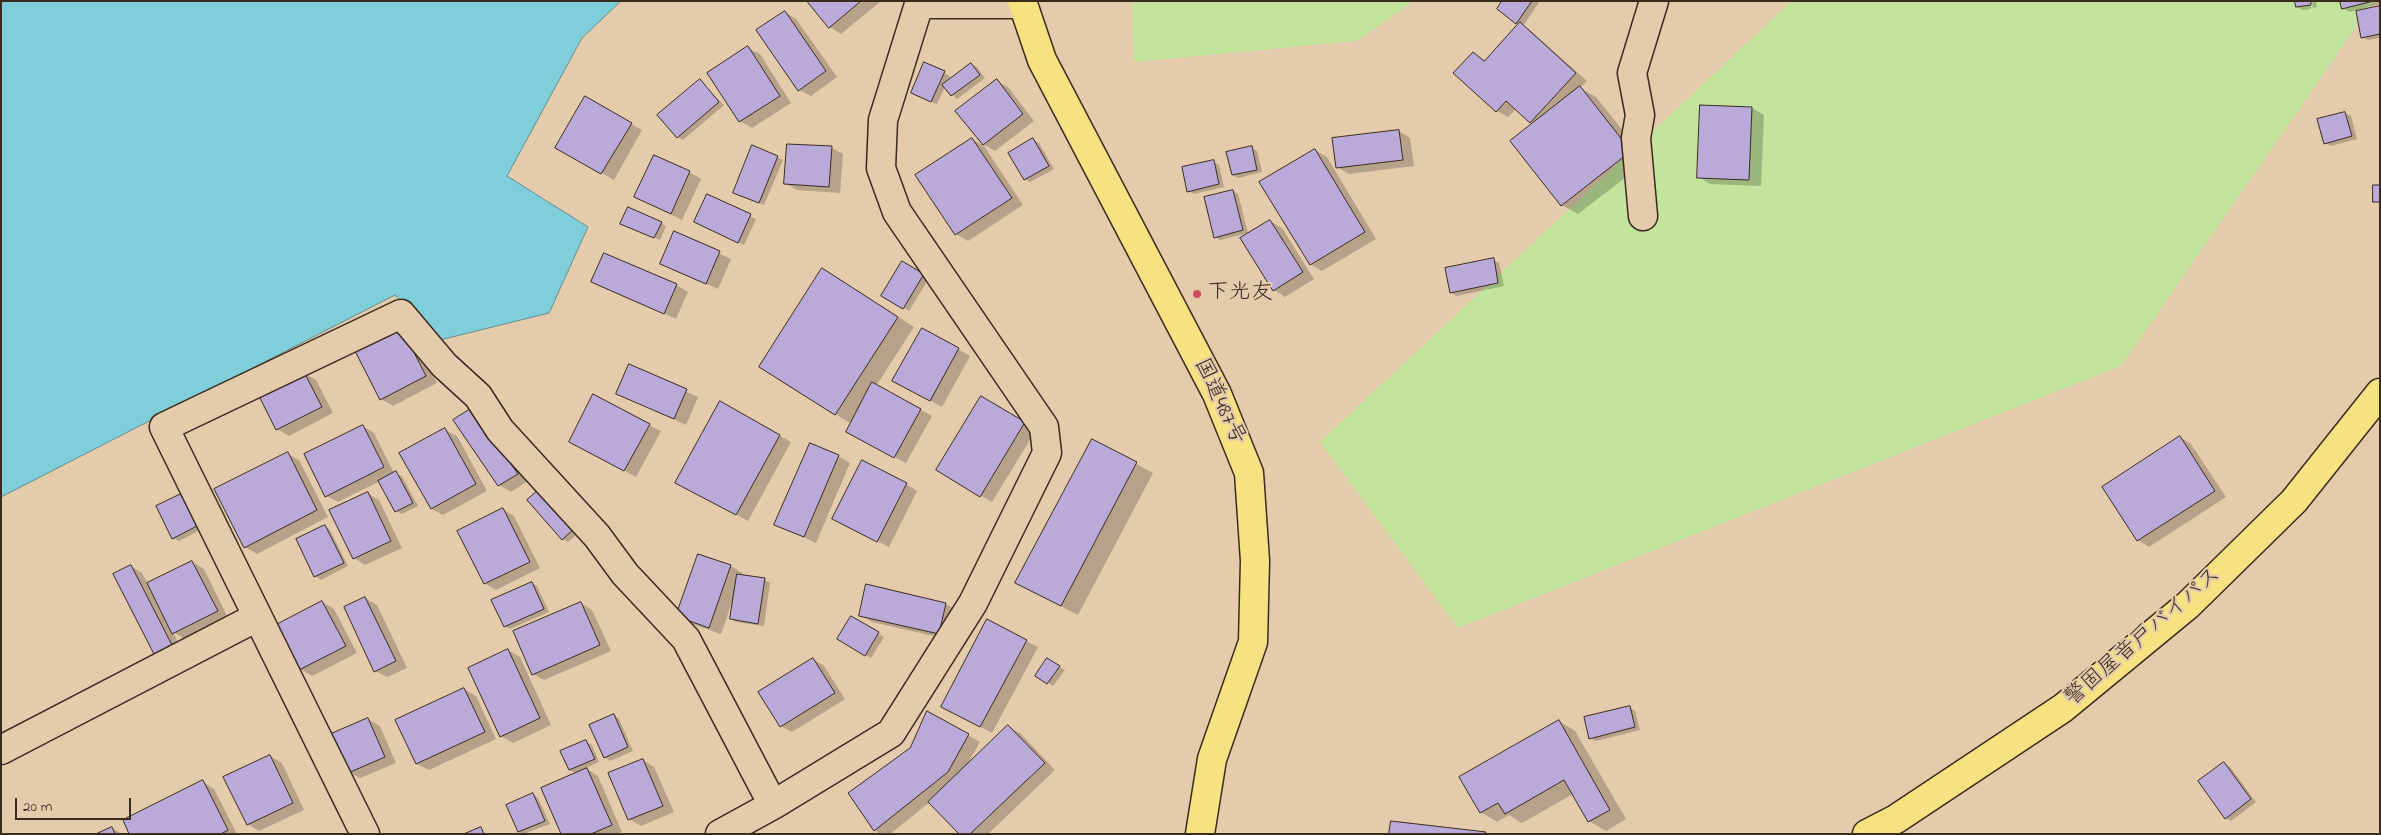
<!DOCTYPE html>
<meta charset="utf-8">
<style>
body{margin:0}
#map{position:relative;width:2381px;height:835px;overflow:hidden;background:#e4cbac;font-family:"Indie Flower",sans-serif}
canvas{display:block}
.frame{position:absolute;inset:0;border:2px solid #3b2a1e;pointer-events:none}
.scale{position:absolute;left:15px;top:798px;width:116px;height:22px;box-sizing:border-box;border:2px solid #3b2a1e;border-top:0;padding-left:6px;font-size:15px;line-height:18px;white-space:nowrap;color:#3b2a1e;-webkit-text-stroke:4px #e4cbac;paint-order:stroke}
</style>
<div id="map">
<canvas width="2381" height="835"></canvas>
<div class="frame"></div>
<div class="scale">20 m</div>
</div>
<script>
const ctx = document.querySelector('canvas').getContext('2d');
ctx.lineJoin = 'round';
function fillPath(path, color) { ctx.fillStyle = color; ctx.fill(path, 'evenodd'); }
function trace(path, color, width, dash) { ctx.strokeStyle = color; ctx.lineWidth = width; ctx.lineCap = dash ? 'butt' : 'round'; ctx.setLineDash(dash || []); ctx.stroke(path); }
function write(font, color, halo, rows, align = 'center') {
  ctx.font = font + ' "Indie Flower","Klee One",sans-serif'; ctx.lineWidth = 4.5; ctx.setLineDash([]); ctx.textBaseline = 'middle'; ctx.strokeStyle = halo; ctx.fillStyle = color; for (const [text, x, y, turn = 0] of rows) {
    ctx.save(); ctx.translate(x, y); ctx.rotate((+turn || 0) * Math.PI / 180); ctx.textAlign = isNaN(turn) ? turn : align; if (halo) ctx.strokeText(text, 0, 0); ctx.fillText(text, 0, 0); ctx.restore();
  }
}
fillPath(new Path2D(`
 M1132 1H1414L1357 41 1134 62Z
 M1792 1H2374L2121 366 1458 628 1320 442Z`), '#c2e49d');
const water = new Path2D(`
 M1 1H621L582 38 507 176 588 227 549 313 436 341 395 295 1 497Z`);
fillPath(water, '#7fcfdb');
trace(water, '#648d8f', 1);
fillPath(new Path2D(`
 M809 1H881L841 34 830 27Z
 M1504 1H1540L1523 26 1531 31 1587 81 1580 88 1596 97 1647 161 1578 214 1562 205 1534 124 1516 109 1508 117 1497 111 1473 53 1486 61 1520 24 1498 9Z
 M2310 1 2311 9 2303 10 2297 7Z
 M2312 1H2316L2317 7 2313 8Z
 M2341 1H2380V4L2349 12 2343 8Z
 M2380 7V38L2368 40 2362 37Z
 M785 12 796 19 837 77 811 96 799 90Z
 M748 48 760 54 791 103 752 128 740 121Z
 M925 64 950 76 947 83 971 64 977 67 985 78 957 99 945 87 937 104 918 96Z
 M700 81 724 105 683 140 678 137Z
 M997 81 1008 87 1034 121 995 151 983 144Z
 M586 98 642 130 614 180 557 147Z
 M1702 107 1752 108 1764 115 1761 186 1710 184 1699 177Z
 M2345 113 2351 116 2357 139 2331 146 2325 143 2319 120Z
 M1399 131 1410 138 1414 166 1349 174 1337 167Z
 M972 139 984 146 1023 205 968 241 956 234 917 175Z
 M1033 140 1039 143 1054 169 1030 182 1025 179Z
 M832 148 843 154 840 193 797 190 785 183Z
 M1252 148 1257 151 1262 172 1238 178 1233 175Z
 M1315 150 1327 157 1376 239 1322 271 1310 264Z
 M777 157 783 160 764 205 740 195Z
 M1213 162 1219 165 1224 187 1194 194 1188 191Z
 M689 172 701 179 682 220 636 197Z
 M1233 191 1238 194 1248 233 1220 240 1215 237Z
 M707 196 756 219 744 245 701 225Z
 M1270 221 1282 228 1314 279 1285 297 1274 290Z
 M661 223 666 226 660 240 628 226Z
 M675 233 731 259 718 289 661 263Z
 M1493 260 1499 263 1504 286 1456 296 1451 292Z
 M903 263 929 278 909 311 883 295Z
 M839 279 914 327 876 386 932 416 906 463 859 438 852 424 835 414Z
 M593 282 676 285 688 292 676 319Z
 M922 329 970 356 942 407 905 387Z
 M411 334 437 383 393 406 381 399 356 350Z
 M630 366 698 397 686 425 618 394Z
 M304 373 316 380 333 413 289 436 277 429Z
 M982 398 1036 430 992 502 938 470Z
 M721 403 791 442 748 521 689 489Z
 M472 409 528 481 511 492 499 485 455 421Z
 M649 425 661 431 636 477 582 448Z
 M363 426 374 433 394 473 402 476 418 506 402 514 396 511 380 481 338 502 326 496Z
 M445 430 457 436 487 491 443 515 432 509Z
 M2180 437 2191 444 2226 497 2149 547 2138 540Z
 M1092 440 1153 473 1078 615 1033 592Z
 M288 454 299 460 328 517 257 554 245 547Z
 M838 456 850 463 816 543 776 524Z
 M906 484 917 491 889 547 845 525Z
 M542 489 582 530 568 542 563 539Z
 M367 493 379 500 402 548 365 565 354 558Z
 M181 495 187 498 202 529 179 541 173 538Z
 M503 509 514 516 540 568 496 590 484 583Z
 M325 526 330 530 348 566 321 580 315 576Z
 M698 555 731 566 742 573V576L765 580 770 583 764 626 736 622 731 619 732 602 721 634 689 623 677 616Z
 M192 562 204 569 228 618 185 639 173 632 183 653 167 662 131 566 142 573 148 584Z
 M532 583 537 586 549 612 510 629 505 626Z
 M365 598 377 605 407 668 387 677 375 671Z
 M322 602 334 609 357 653 312 676 300 669 277 626Z
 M581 603 592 610 611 651 544 680 533 674Z
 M946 604 957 611 951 640 872 622 860 615Z
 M851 617 884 637 871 658 839 639Z
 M1026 641 1038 647 992 733 954 713Z
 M508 650 520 657 551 725 513 743 501 736Z
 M813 659 824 666 845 699 792 732 781 726Z
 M1047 660 1065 670 1053 686 1037 675Z
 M464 689 476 696 496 739 429 770 417 764 397 720Z
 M1629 707 1635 711 1640 730 1596 741 1590 738Z
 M928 713 980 742 967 765 1008 727 1020 733 1055 770 988 834H961L930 802 890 834H880L875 830Z
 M614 715 619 719 633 751 610 761 605 757Z
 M368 719 380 726 396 763 360 778 349 772Z
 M1559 721 1575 731 1626 819 1606 831 1589 821 1573 794 1522 823 1509 815 1497 822 1481 812Z
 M586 742 592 745 599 762 585 768 598 776 622 832 617 834H562L577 774 570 770Z
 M270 756 282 763 304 810 259 831 248 824Z
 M643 760 654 767 674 812 641 826 629 819Z
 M2224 764 2230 767 2256 802 2231 821 2226 818Z
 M203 782 214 789 237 834H131Z
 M533 794 538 798 550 824 523 834 519 832Z
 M112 828 122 834H99Z`), '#0003');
const building = new Path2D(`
 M807 1H861L829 28Z
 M1502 1H1532L1516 24 1497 9Z
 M2295 1H2311V5L2296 7Z
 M2340 1H2373L2342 9Z
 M2380 6V34L2361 38 2356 11Z
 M785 11 826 71 798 91 756 30Z
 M1520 22 1576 73 1530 123 1506 101 1496 112 1453 73 1473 52 1484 61Z
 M748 46 780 96 739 122 707 73Z
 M924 62 945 71 931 102 911 93Z
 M971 63 980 75 951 96 942 85Z
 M700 79 719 102 677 138 657 115Z
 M997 79 1023 114 983 145 955 111Z
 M1580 86 1631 151 1561 206 1510 141Z
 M585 96 632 123 601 174 555 148Z
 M1700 105 1752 107 1749 180 1697 178Z
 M2345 112 2352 136 2324 144 2317 119Z
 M1399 130 1403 160 1336 168 1332 138Z
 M972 138 1012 198 955 235 915 175Z
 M1033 138 1049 166 1024 180 1008 153Z
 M787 144 832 146 829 187 784 184Z
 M752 145 778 156 759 203 733 193Z
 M1252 146 1257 170 1232 175 1226 152Z
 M1315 149 1365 232 1310 265 1259 182Z
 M654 155 690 171 671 214 634 197Z
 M1214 160 1219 184 1187 192 1182 167Z
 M2373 185H2380V202H2373Z
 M1233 190 1243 230 1214 238 1204 197Z
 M707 194 751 214 738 243 694 222Z
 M628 207 662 222 654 238 620 224Z
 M1270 220 1303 272 1273 291 1240 238Z
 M674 231 720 251 706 284 660 264Z
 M604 253 677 284 664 314 591 282Z
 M1494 258 1498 283 1450 293 1445 268Z
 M902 261 924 274 903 309 881 296Z
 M822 268 898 317 835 415 759 367Z
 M400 325 426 376 380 400 354 349Z
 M922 328 959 348 930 401 892 381Z
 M629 364 687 389 674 419 616 394Z
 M304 372 322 407 276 430 258 394Z
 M872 382 921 409 894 458 846 432Z
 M593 394 650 424 624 471 569 442Z
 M981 396 1025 422 980 497 936 470Z
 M720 401 780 435 736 515 675 483Z
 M472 408 518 474 498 486 453 420Z
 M363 425 384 467 325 497 304 454Z
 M445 428 476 484 431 509 399 453Z
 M2180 436 2215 491 2137 541 2102 487Z
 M1092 439 1137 462 1061 606 1015 583Z
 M810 443 839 455 804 537 774 525Z
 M288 452 317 510 244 548 214 489Z
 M862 460 907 483 877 542 832 519Z
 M396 471 413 503 395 512 378 481Z
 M542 487 577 526 562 540 527 500Z
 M368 492 391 541 353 559 329 510Z
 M181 494 197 526 172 539 156 506Z
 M503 508 530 562 484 584 457 531Z
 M325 525 344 563 314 577 296 539Z
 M698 554 731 565 709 628 676 616Z
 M192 561 218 611 172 634 147 583Z
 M131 565 173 647 155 656 113 574Z
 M737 574 765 578 758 624 730 619Z
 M532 582 544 609 504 627 491 600Z
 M866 584 946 603 939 634 859 616Z
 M365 597 396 661 374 672 344 607Z
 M322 601 346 646 299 670 276 625Z
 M581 602 600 645 532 675 513 631Z
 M851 616 879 632 865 656 837 639Z
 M987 619 1027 640 980 727 941 707Z
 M508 649 540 718 500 737 468 668Z
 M813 658 835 693 780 727 758 692Z
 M1047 658 1060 666 1047 684 1035 676Z
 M464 688 485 732 416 764 395 720Z
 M1630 706 1635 727 1589 739 1584 717Z
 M927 711 969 734 948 772 874 831 848 793 910 748Z
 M614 714 628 747 604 758 589 725Z
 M368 718 385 757 348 773 331 734Z
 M1559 720 1610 810 1588 822 1564 780 1505 814 1498 803 1480 813 1459 777Z
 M1008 725 1045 763 970 834H959L928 802Z
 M586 740 595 759 569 770 560 751Z
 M270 755 293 803 247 825 223 777Z
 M643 759 663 806 628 820 608 773Z
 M2224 762 2251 799 2225 819 2198 781Z
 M587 768 612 825 591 834H561L541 788Z
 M203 780 228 830 221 834H129L123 820Z
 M533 793 545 821 518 832 506 805Z
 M1391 821 1486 832 1485 834H1389Z
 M112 827 115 834H96Z
 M481 827 484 834H464Z`);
fillPath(building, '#baaada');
trace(building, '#3b2a1e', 1);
const minor = new Path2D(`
 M919 4H1023
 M1643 216 1636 138 1640 115 1632 73 1654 1
 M1 750 257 617
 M365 834 164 427 401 314 444 365 478 396 500 430 597 536 625 574 686 639 773 805
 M720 834 773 805 891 733 973 603 1047 453 1044 427 897 212 881 168 883 120 920 1`);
const trunk = new Path2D(`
 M1022 1 1042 60 1217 394 1249 473 1255 561 1253 642 1212 759 1200 834
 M1867 834 1896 819 2063 708 2188 605 2294 501 2380 393`);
trace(minor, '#3b2a1e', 31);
trace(trunk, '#3b2a1e', 31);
trace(minor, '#e4cbac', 28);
trace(trunk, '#f7e281', 28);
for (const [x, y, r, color] of [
 [1197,294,5,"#d1495b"]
]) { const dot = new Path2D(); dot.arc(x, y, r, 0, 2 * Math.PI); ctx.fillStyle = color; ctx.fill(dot); trace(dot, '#e4cbac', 2); }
write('22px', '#3b2a1e', '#e4cbac', [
 ["下光友",1207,294]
], 'left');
write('22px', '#3b2a1e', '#e4cbac', [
 ["国道487号",1218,402,65],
 ["警固屋音戸バイパス",2144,638,-41]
]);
</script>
